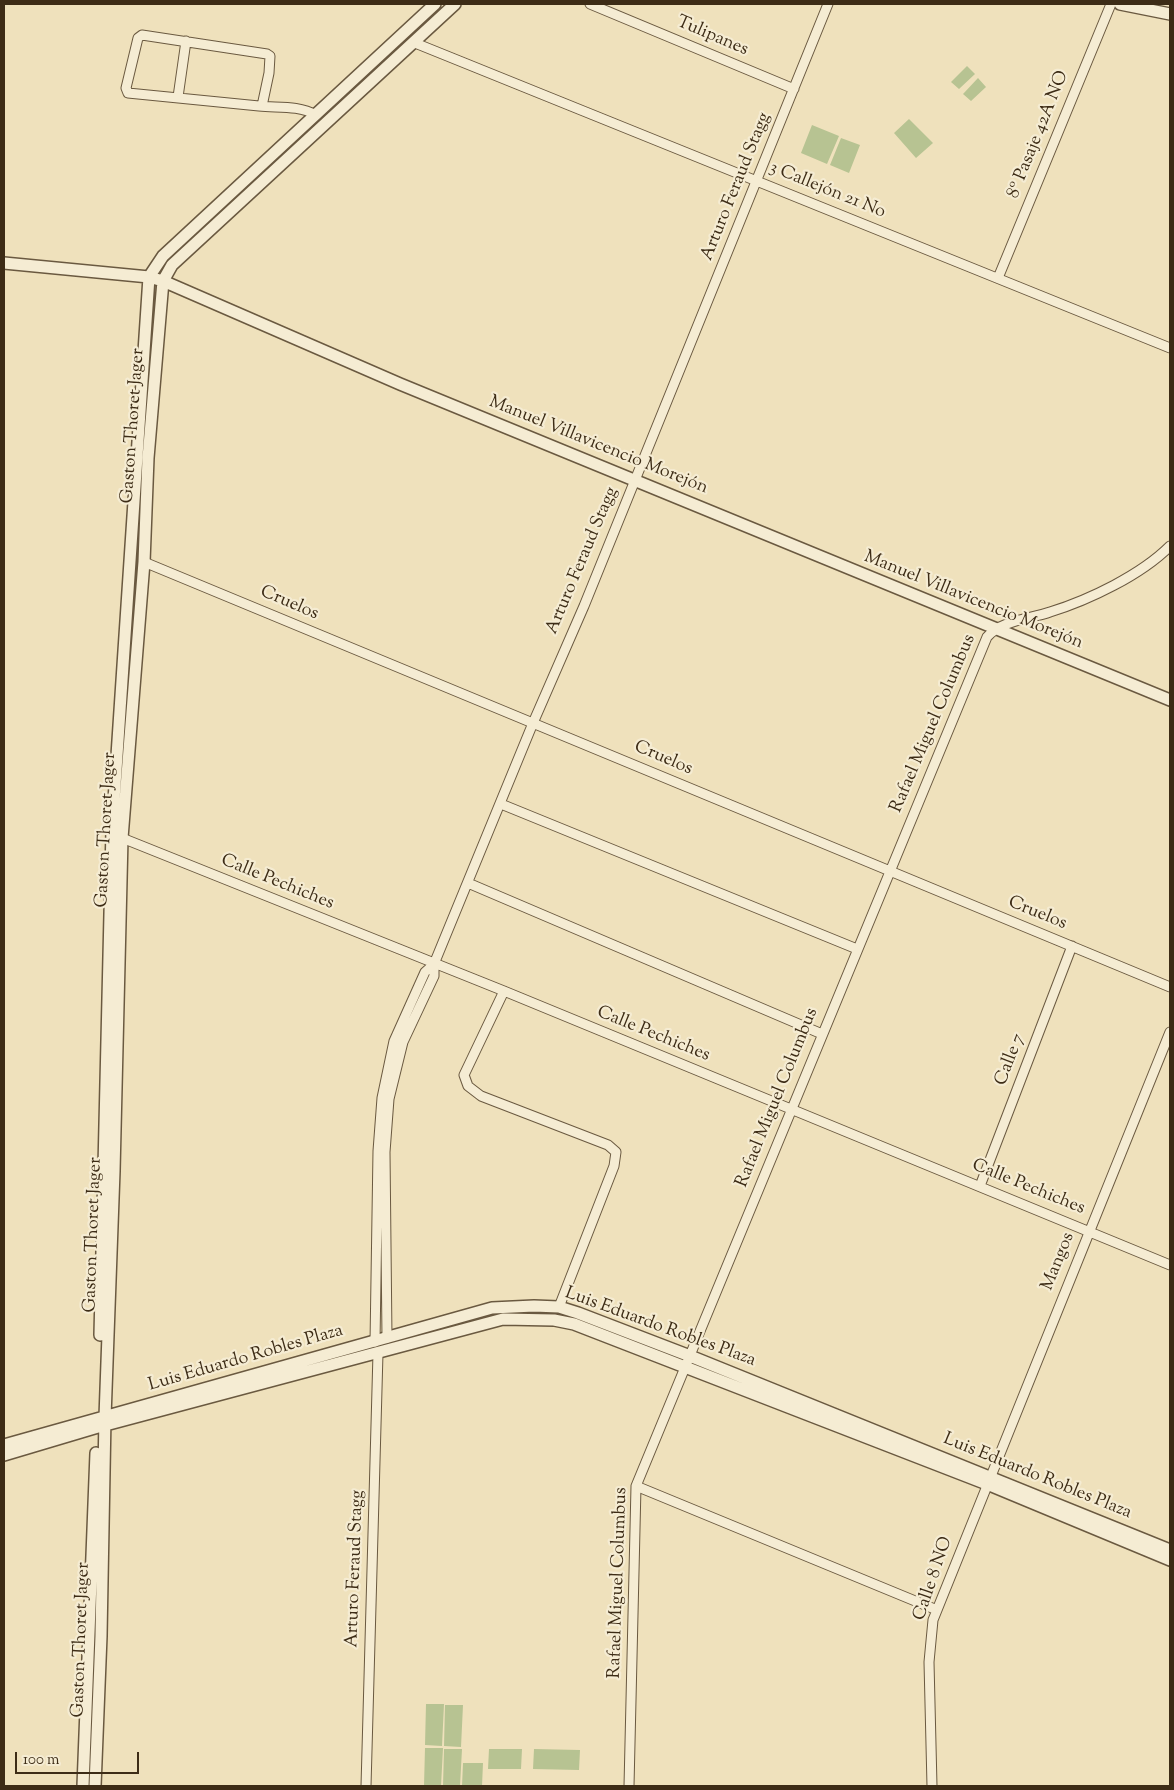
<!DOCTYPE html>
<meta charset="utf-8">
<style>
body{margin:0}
#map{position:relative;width:1174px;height:1790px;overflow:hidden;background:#efe1bc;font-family:"Sorts Mill Goudy",serif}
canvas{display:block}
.frame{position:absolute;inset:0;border:5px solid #3d2c16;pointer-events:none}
.scale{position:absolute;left:15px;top:1752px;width:124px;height:22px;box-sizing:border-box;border:2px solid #3d2c16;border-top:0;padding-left:6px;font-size:15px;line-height:18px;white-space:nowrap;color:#3d2c16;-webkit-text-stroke:4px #f5ecd3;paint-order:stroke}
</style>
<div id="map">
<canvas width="1174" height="1790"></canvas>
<div class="frame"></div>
<div class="scale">100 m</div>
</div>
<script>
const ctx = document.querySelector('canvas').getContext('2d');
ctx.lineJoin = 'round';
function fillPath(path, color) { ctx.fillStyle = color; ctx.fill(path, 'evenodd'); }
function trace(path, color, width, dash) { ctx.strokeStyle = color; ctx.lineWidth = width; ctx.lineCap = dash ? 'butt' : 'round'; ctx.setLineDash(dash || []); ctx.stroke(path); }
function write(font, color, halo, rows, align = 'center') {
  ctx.font = font + ' "Sorts Mill Goudy",serif'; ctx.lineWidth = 4.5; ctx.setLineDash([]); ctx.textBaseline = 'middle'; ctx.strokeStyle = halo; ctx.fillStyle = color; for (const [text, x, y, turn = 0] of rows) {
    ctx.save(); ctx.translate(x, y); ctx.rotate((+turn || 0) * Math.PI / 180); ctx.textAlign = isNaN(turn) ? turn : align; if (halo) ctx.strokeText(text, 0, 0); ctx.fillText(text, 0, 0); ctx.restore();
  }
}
fillPath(new Path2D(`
 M967 66 975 74 959 89 951 82Z
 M978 78 986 87 971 101 963 94Z
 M909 119 933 143 916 158 894 133Z
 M812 125 839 136 827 164 801 153Z
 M841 138 860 145 849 173 830 165Z
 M426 1704H444L442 1746 425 1745Z
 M445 1705H463L461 1747 444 1746Z
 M425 1748H443L441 1786H424Z
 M444 1749H462L460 1786H443Z
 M489 1749H522L521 1769H488Z
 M534 1749 580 1750 579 1770 533 1769Z
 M463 1763H483L482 1786H462Z`), '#b7c392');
const minor = new Path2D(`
 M590 4 794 89
 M415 43 1170 348
 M178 97 186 41
 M262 106 269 73 270 56 267 54 142 35 138 38 126 88 128 93C172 97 215 102 259 106 278 108 298 105 316 115
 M998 278 1111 4
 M144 562 1170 987
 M501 804 857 949
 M122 838 504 991 1170 1265
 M468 883 822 1034
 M504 991 464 1075 468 1086 481 1096 608 1145 616 1152 614 1166 559 1307
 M980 1186 1072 946
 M387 1338 385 1152 389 1099 403 1042 434 976V964L533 723 584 606 828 4
 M375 1342 378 1151 382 1098 394 1041 425 972 434 964
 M636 1486 937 1610
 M366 1786 378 1353
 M629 1786 636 1486 987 637C1002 620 1030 619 1050 612 1089 600 1141 575 1170 546
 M932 1786 929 1662 933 1620 1170 1032`);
const tertiary = new Path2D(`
 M1120 4 1170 14
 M4 263 149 277 163 281 400 384 1170 700
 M100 1335 112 830 149 277 163 256 435 4
 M4 1445 492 1308 534 1306 559 1307 578 1313 690 1356 1170 1550
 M4 1455 98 1427 503 1319 554 1320 574 1324 987 1484 1170 1560
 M83 1786 96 1453
 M95 1786 101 1636 105 1417 114 1171 122 838 144 562 148 458 163 281 172 265 455 4`);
trace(minor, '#6a5940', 11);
trace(tertiary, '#6a5940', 14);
trace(minor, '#f5ecd3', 9);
trace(tertiary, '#f5ecd3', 11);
write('18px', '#3d2c16', '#f5ecd3', [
 ["Tulipanes",712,37,23],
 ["8º Pasaje 42A NO",1039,135,-68],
 ["Arturo Feraud Stagg",737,187,-68],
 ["3 Callejón 21 No",827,191,22],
 ["Gaston Thoret Jager",134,426,-86],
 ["Manuel Villavicencio Morejón",598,446,22],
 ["Arturo Feraud Stagg",583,561,-67],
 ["Manuel Villavicencio Morejón",973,601,22],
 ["Cruelos",289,604,23],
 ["Rafael Miguel Columbus",934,724,-67],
 ["Cruelos",663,759,23],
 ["Gaston Thoret Jager",107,830,-87],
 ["Calle Pechiches",277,883,22],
 ["Cruelos",1037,914,22],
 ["Calle Pechiches",653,1035,22],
 ["Calle 7",1011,1060,-69],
 ["Rafael Miguel Columbus",778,1098,-68],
 ["Calle Pechiches",1028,1188,22],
 ["Gaston Thoret Jager",94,1235,-88],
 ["Mangos",1059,1262,-68],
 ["Luis Eduardo Robles Plaza",660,1328,20],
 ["Luis Eduardo Robles Plaza",246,1359,-16],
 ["Luis Eduardo Robles Plaza",1037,1477,22],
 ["Arturo Feraud Stagg",356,1569,-88],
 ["Calle 8 NO",934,1579,-71],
 ["Rafael Miguel Columbus",619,1583,-88],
 ["Gaston Thoret Jager",82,1640,-88]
]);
</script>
